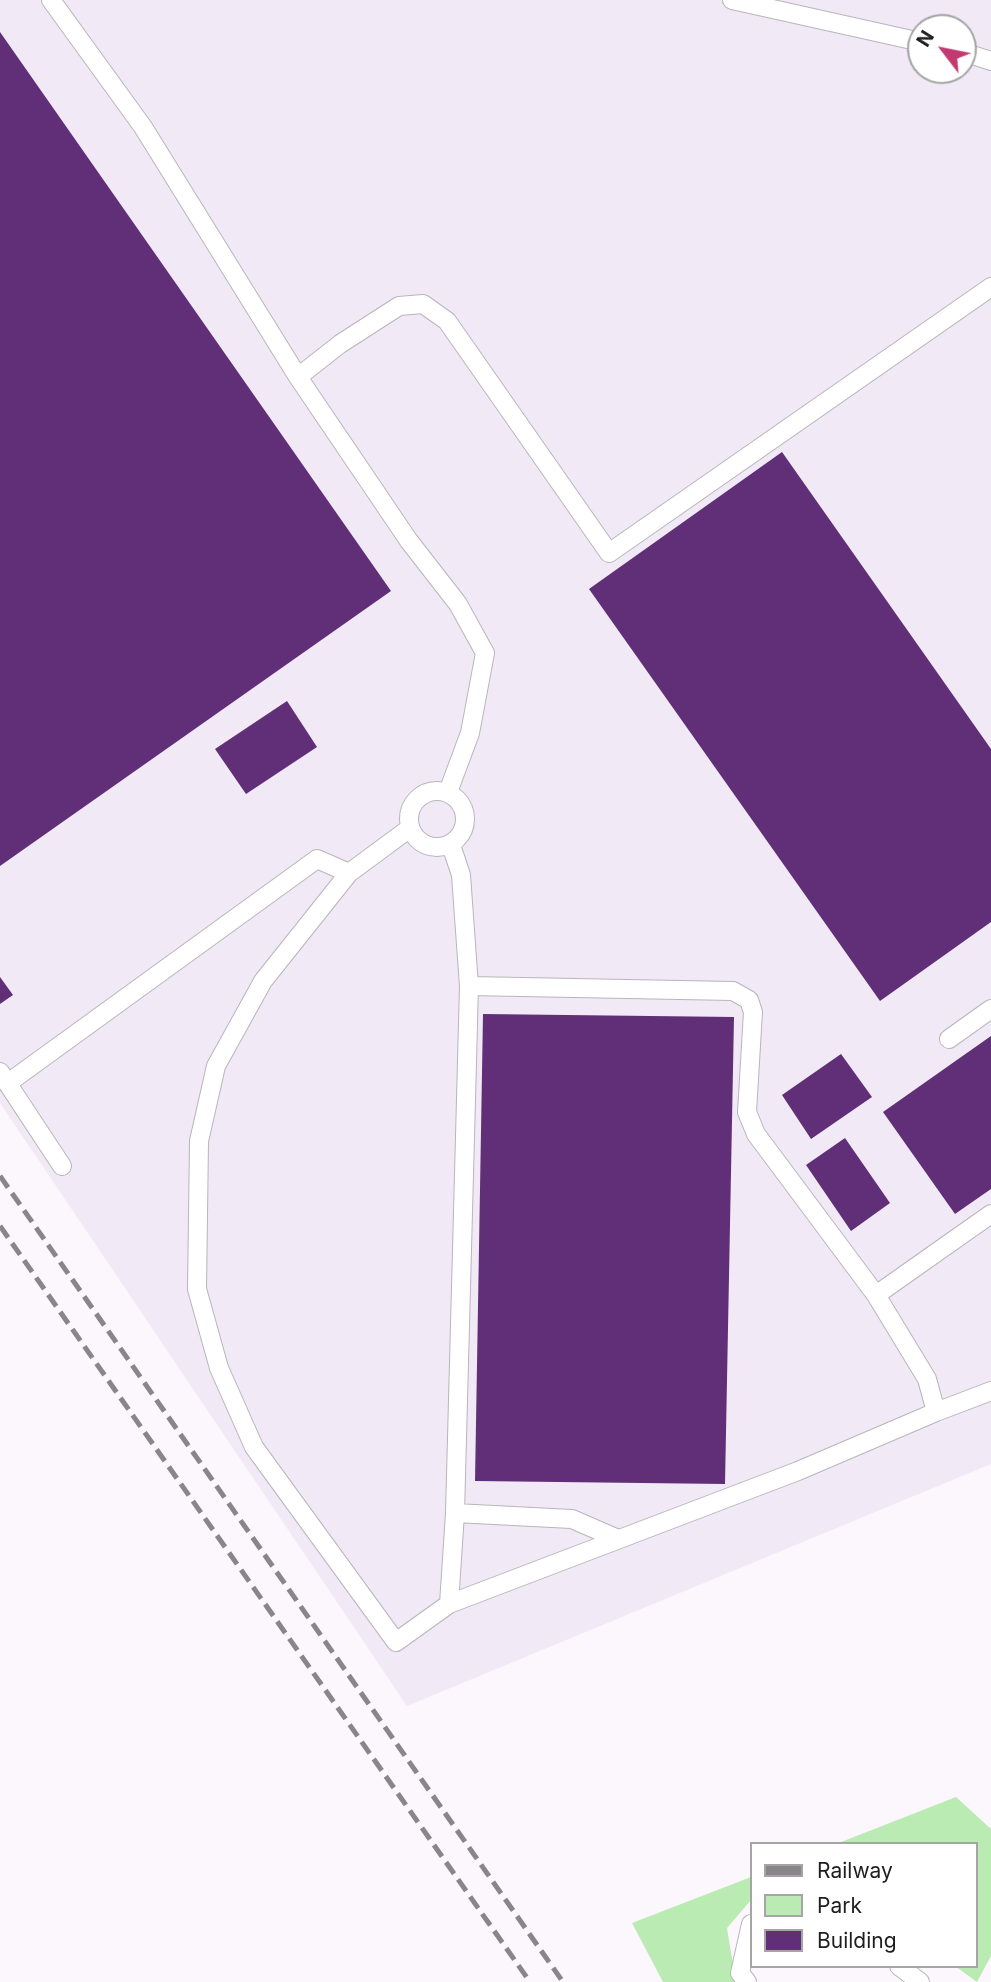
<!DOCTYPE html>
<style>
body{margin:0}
#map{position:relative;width:991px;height:1982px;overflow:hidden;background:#fbf7fd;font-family:Inter,sans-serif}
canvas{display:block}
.legend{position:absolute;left:750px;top:1842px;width:228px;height:126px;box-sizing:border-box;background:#fff;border:2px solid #a5a5a5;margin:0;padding:9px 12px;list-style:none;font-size:21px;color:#1e1d1f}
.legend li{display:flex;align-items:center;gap:14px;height:35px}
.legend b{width:35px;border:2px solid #a5a5a5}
.north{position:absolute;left:907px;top:14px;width:70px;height:70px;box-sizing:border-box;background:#fff;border:2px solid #a5a5a5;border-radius:50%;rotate:302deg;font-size:19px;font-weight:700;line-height:28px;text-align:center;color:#1e1d1f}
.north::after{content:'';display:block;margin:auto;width:24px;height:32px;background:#c33972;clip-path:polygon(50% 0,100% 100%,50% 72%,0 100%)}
</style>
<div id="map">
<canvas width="991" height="1982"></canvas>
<ul class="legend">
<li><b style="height:9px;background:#89868a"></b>Railway</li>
<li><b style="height:19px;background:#baebb3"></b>Park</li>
<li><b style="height:19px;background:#602f77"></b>Building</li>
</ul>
<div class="north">N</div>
</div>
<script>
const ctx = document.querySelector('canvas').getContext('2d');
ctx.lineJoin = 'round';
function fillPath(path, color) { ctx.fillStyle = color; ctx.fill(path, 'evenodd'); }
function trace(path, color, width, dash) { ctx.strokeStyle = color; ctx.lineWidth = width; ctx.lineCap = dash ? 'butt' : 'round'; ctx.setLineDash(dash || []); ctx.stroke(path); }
fillPath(new Path2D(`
 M0 0H991V1464L407 1706 0 1103ZM921 28H963V70H921Z`), '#f1e9f6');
fillPath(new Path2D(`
 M956 1797 991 1829V1956L977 1982 955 1966H975V1844H836Z
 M751 1877V1900L727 1928 736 1982H663L632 1923Z`), '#baebb3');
fillPath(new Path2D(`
 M0 32 391 591 0 866Z
 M782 452 991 749V922L880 1001 589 589Z
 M287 701 317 747 246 794 215 749Z
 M0 977 13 995 0 1004Z
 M483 1014 734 1017 725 1484 475 1481Z
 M991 1036V1189L955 1214 883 1112Z
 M841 1054 872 1097 811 1139 782 1095Z
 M845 1138 890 1203 851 1231 806 1165Z`), '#602f77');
const service = new Path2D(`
 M51 0 143 127 298 377 409 541 458 604 485 653 470 733 448 792
 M732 0 921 42
 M963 52 991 61
 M298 377 340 344 399 306 423 304 447 321 609 553 991 287
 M409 819a28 28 0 1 1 56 0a28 28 0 1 1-56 0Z
 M410 828 349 873 263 981 216 1066 199 1141 197 1289 219 1368 254 1447 396 1642 449 1604 798 1471 936 1412 991 1391
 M451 845 461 875 469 986 733 991 749 1000 753 1012 747 1112 756 1134 876 1295
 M949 1039 991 1009
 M0 1072 62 1166
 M8 1083 317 859 349 873
 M936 1412 927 1379 876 1295 991 1214
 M455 1513 572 1519 618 1539
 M449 1604 455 1513 469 986
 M899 1966 920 1982
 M747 1982 740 1973 751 1924`);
trace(service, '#b9b5bb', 20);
trace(service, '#fff', 18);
trace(new Path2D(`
 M0 1176 563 1982
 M0 1226 530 1982`), '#89868a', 5, [14, 7]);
</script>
